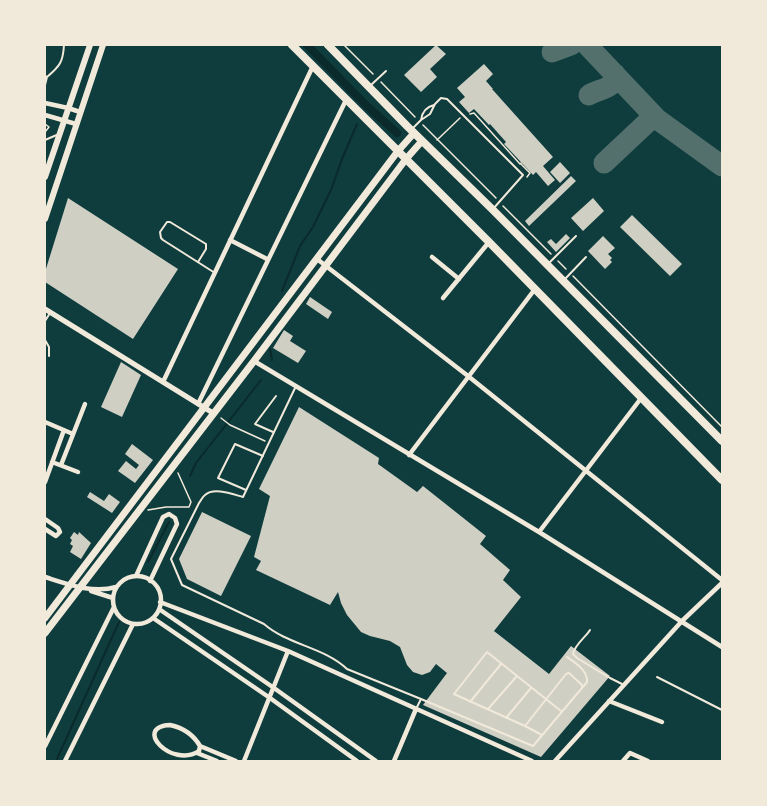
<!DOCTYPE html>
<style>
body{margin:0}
#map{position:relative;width:767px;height:806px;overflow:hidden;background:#0f3d3e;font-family:"DejaVu Sans",sans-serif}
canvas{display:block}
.frame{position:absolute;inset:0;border:46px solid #f1e9da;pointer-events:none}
</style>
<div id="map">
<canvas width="767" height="806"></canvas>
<div class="frame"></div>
</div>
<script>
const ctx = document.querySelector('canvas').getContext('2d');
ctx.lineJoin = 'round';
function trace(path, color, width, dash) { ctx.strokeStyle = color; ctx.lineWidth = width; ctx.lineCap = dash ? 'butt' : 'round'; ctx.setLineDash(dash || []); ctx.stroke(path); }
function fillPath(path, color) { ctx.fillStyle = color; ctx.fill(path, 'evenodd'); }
trace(new Path2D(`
 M365 109 367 106
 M282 291 300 246 313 227 331 190 342 159 357 124
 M270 349 272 360
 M190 476 196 463 261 380
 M148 562 169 522
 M57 759 119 622`), '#0a2a2b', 2);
trace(new Path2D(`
 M307 45 367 106 397 133`), '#0a2a2b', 8);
trace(new Path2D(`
 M587 45 657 119 722 166
 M552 52 571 45
 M589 95C600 88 615 90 615 74
 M604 163 654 116`), '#53706d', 21);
fillPath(new Path2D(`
 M436 45 446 54 430 69 437 77 421 92 404 75Z
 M484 64 493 74 486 81 493 89H492L553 157 543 166 555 180 548 186 536 172 533 175 504 144 506 142 490 124 489 125 474 109 469 113 459 102 465 97 457 88Z
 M560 162 570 173 560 183 550 172Z
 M571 176 576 181 529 226 525 221Z
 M68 198 178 269 133 339 45 282V272Z
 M593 198 604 211 583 231 571 218Z
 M632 215 682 264 670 276 620 227Z
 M566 234 570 238 556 252 547 242 551 239 556 244Z
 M603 236 615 248 608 254 612 258 610 260 612 262 605 269 588 251Z
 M310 297 332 312 328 319 306 304Z
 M284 330 293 336 290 341 306 351 298 363 273 348Z
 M121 362 141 375 122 417 101 407Z
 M299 407 379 458 378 464 417 492 423 486 486 536 480 544 510 570 503 580 521 597 494 631 549 674 571 646 610 676 541 757 423 705 447 673 436 664 430 672 422 675 413 672 407 665 400 647 390 641 370 636 361 632 347 615 341 603 338 592 330 605 256 570 261 561 254 557 270 496 259 489Z
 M132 444 153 460 135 483 118 471 126 461 136 469 139 465 125 454Z
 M90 492 104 501 109 494 120 502 112 513 87 497Z
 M202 512 251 536 221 596 187 579 179 559Z
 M74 532 78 535 79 532 91 543 81 559 70 552 73 546 70 544 72 540 70 538Z`), '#cfcfc3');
trace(new Path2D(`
 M344 45 373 74
 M381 82 415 117
 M470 114 474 113 520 164
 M45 124 49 127 45 132
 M423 125 496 198
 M437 140 460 118
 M521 163V164L530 173 527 177
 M503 206 551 254
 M558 261 566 269
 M573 276 722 427
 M221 418 230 425 265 441
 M148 510 166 507H189L191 502 178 473`), '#f1e9da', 1.5);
trace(new Path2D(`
 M45 76 47 77 45 85
 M47 77C60 66 63 62 64 45
 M371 85 386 71
 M421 120C422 112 426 107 434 105
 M413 128 421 120 430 114 435 104 441 98 447 99 523 175 493 209
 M45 140 59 134
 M198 262 206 249V244L170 222H167L160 232 161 238 163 240 215 273
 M549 263 576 236
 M565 279 586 257
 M45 321 50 313
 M45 340 49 347V356
 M296 386 243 497C232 494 214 487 205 495 202 497 201 501 199 503L171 559 182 585 264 624C288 645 324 647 347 669L421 699 416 709
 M273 432 255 424 276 396
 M246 490 218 478 235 444 263 456
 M590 630C585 638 575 644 573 654L577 658 610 678 624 685
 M657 677 722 710
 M421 699 533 746 587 682C588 670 575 663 567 657
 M470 702 501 664
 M488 709 517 676
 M506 718 531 688
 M525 726 566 674 569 673 582 685V688
 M542 735 525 726 454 694 487 652 561 711`), '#f1e9da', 2);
trace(new Path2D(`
 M45 103 68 108 80 112
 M45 115 76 124
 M230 240 267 259
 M432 257 459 279
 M317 259 468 376 722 580
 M443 298 489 242
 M254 361 539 532 722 647
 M163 382 313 66
 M198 404 346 100
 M45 422 73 434
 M409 455 535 289
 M52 462 78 472
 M61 465 85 404
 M45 482 64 430
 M45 519 58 528 60 532 56 536 45 529
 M539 532 642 397
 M136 576 163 517 169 514 175 518 177 524 150 581
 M113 600a24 24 0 1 1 48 0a24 24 0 1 1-48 0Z
 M45 577C67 584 93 594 116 587
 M91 591 113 598
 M160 602 288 651 532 761
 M159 609 274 688 376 761
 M153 618 270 698 357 761
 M609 701 662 722
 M170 725C184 728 193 734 200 746L199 751C172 769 132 727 170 725Z
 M45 746 114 607
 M200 746 236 761
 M197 753 217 761
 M65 761 133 624
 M244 761 288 651
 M394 761 416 709
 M555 761 682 621 722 583
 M623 761 630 753 648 761`), '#f1e9da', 4.5);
trace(new Path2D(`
 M45 309 213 413`), '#f1e9da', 5);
trace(new Path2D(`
 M45 177 90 45
 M45 219 103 45`), '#f1e9da', 6);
trace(new Path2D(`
 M45 618 398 151 414 133
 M45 633 254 361 406 159 422 141`), '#f1e9da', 7);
trace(new Path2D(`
 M292 45 489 242 722 480
 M328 45 408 127 493 210 722 441`), '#f1e9da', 8);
</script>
